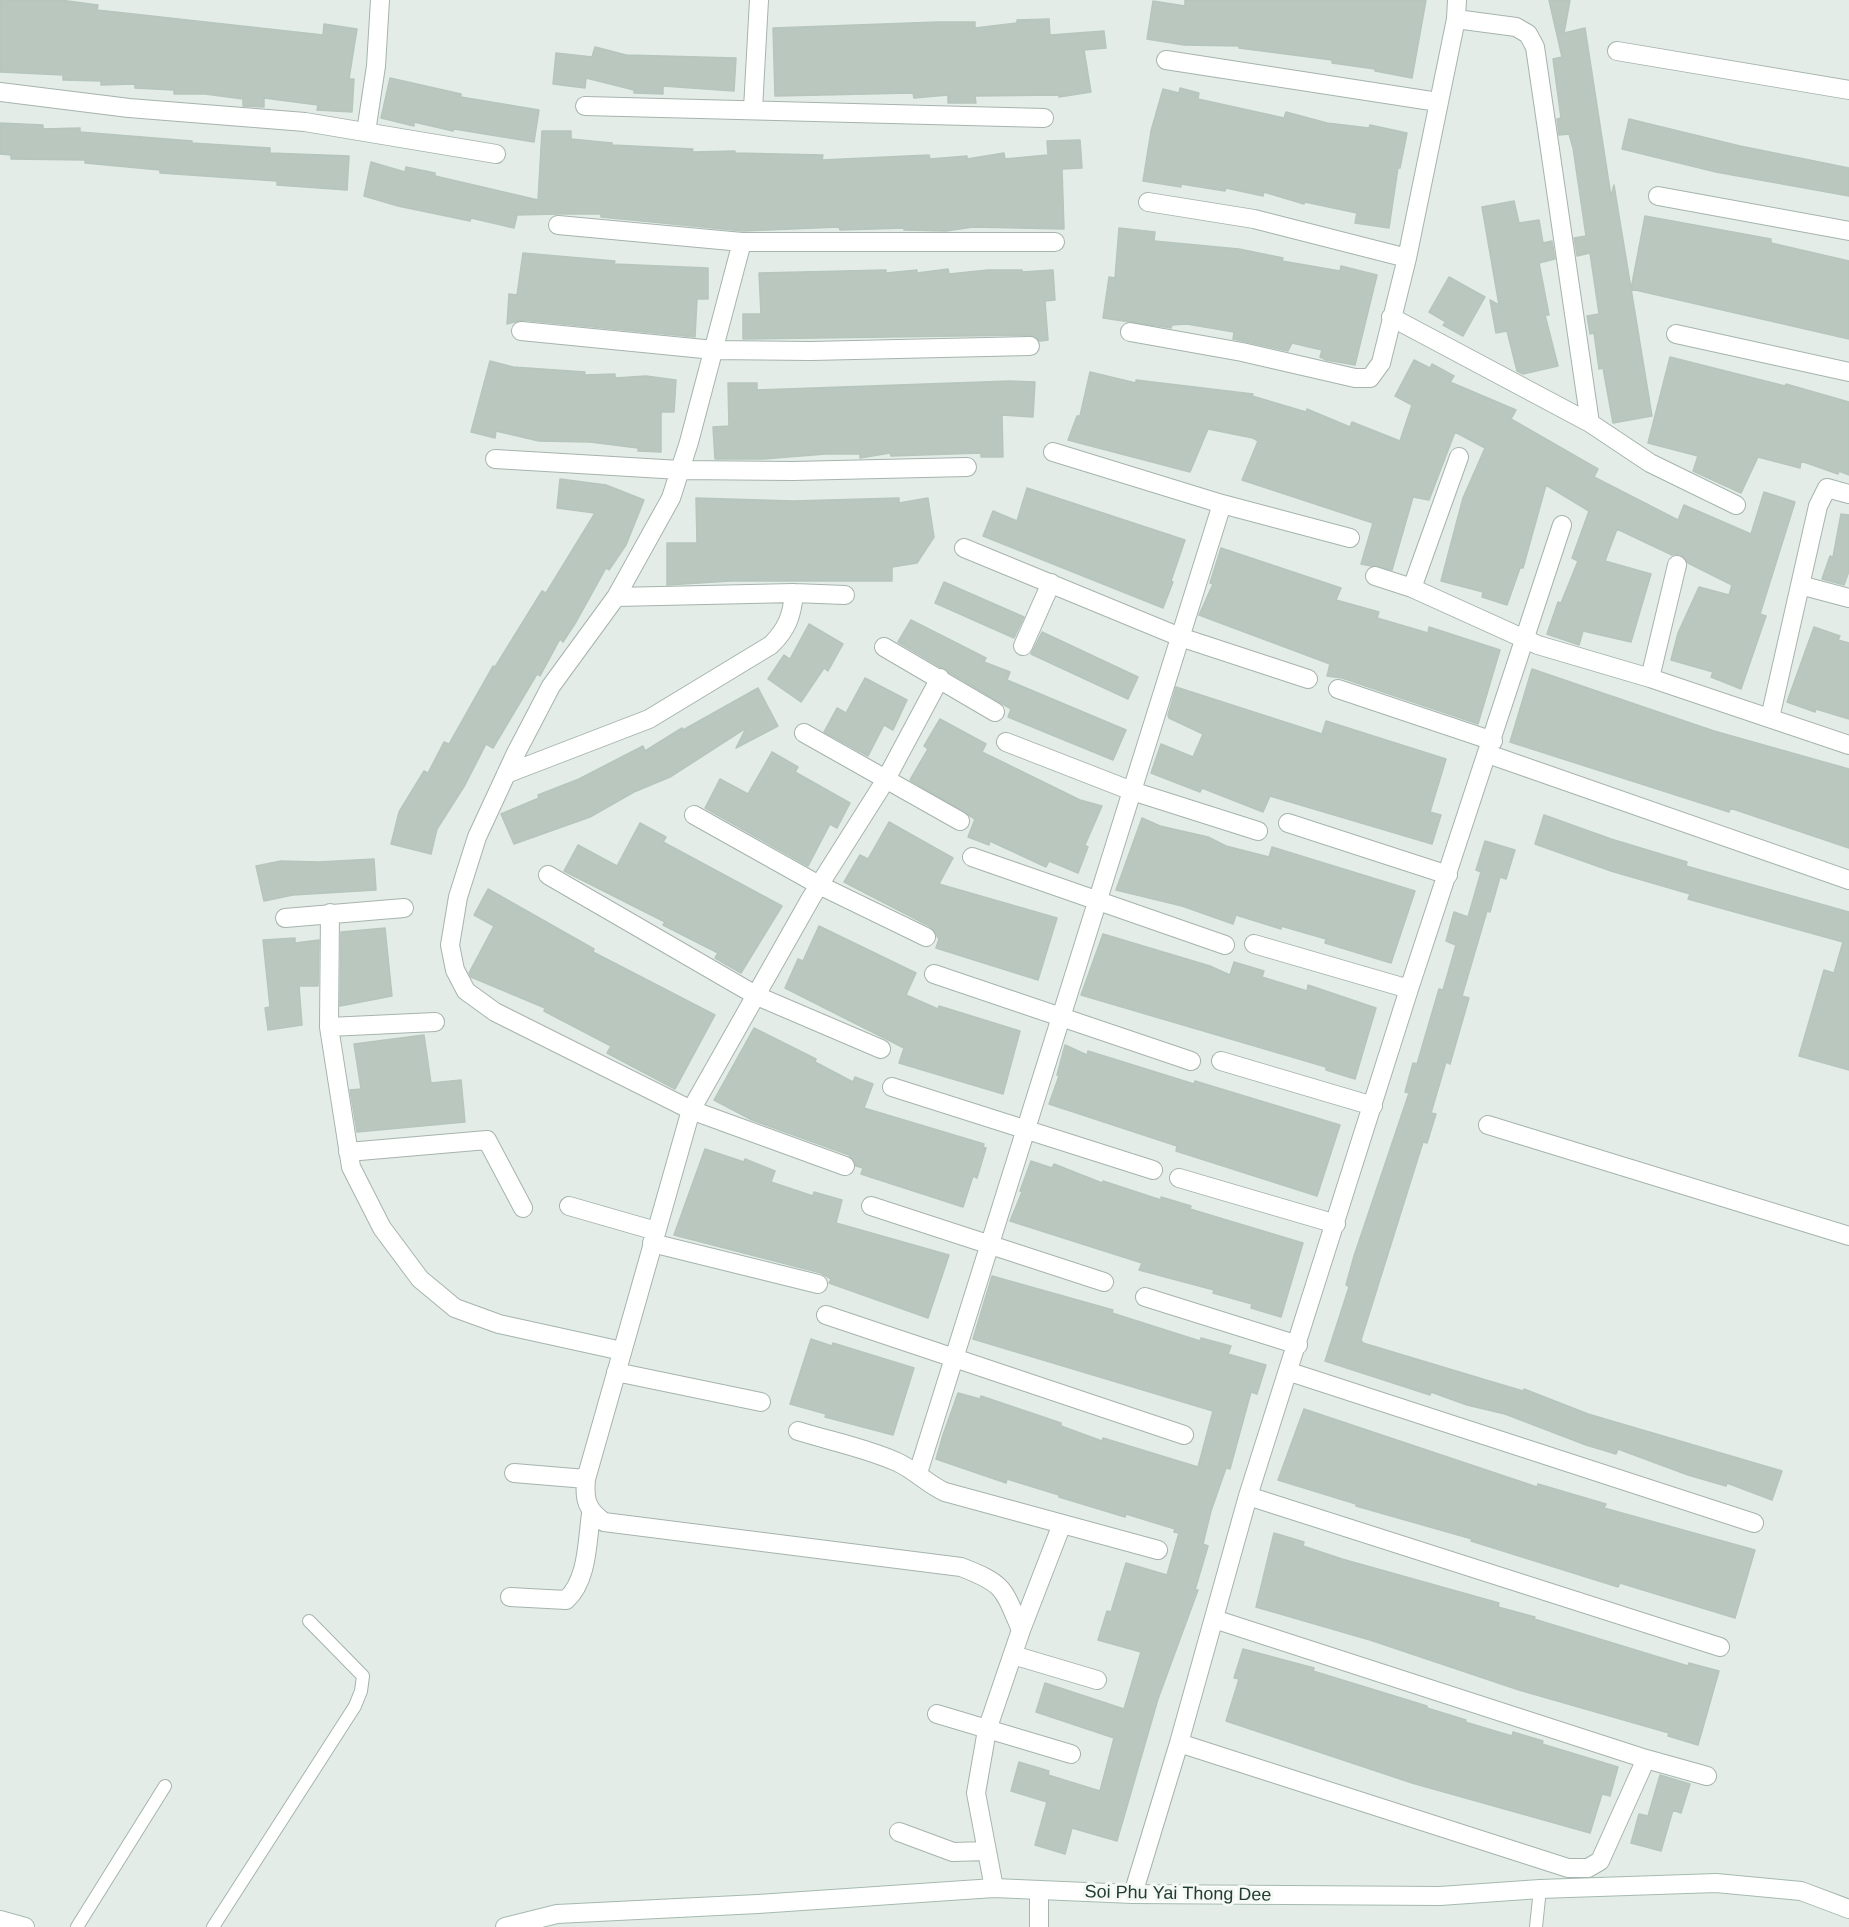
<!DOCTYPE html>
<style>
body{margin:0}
canvas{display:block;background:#e3ece7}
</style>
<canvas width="1849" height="1927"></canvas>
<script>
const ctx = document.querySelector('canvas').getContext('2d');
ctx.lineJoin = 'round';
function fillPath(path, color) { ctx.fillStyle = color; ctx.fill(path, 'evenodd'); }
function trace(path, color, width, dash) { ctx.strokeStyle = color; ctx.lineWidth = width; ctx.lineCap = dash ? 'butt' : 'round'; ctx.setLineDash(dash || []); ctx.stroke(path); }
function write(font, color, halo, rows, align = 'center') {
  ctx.font = font + ' Arial,sans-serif'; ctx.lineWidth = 6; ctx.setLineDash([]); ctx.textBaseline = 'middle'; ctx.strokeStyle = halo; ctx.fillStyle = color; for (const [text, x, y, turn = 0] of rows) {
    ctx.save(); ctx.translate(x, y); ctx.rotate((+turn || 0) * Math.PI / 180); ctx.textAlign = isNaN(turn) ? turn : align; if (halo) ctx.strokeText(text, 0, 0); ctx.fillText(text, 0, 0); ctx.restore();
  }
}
const building = new Path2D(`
 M0 0H60L98 5 97 10 323 35 324 24 357 29 349 79H354L352 112 317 110 318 105 264 98V107L243 106V99L205 94H174V90L135 88V84L101 85V81L63 80V75L0 72Z
 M1185 0H1426L1412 78 1375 71V69L1332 63V60L1239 48V46L1184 45 1147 39 1153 1 1185 6Z
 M1549 0H1570L1564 33 1585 28 1611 196 1614 185 1652 416 1613 423 1603 368 1599 369 1594 333 1590 334 1587 316 1599 314 1590 253 1577 256 1574 238 1586 236 1573 148 1569 134 1559 135 1557 119 1561 118 1553 59 1562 57Z
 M1049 19 1050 35 1104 31 1106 48 1084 50 1091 92 1059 97V95L975 96 976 103H948V95L914 98 913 93 775 96 773 28 938 22H975V28L1017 23V20Z
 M595 47 626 55 736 58 734 91 663 86V94L634 93V90L586 78 585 88 553 84 556 53 592 57Z
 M390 78 461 94V97L539 110 534 142 454 129 453 131 414 122V126L381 118Z
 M1180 88 1199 93 1198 99 1284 118 1286 112 1327 123 1369 128 1370 125 1407 133 1400 168H1398L1389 228 1355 223 1357 213 1305 202 1304 204 1264 192 1263 196 1226 188 1225 191 1181 184V187L1143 181 1151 131 1163 89 1179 93Z
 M1629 119 1740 146 1849 168V196L1716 172 1622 149Z
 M0 123 43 125V129L80 128V132L192 141V143L270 148V153L349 156 347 190 277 185V181L160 173V170L85 163V160L11 159V155L0 154Z
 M542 131H571V139L612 143V145L693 149 692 152 735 151V153L823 155 822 160 929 155 930 159 967 156V159L1004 153 1005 159 1048 155 1047 141 1080 140 1082 168 1062 169 1064 229 973 227 946 231 904 230V228L840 230 839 227 743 231 601 217V214H559L517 215 514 228 471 218 470 221 398 206 364 196 371 162 405 172 406 167 435 173V176L538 200Z
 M1514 201 1519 223 1539 220 1543 243 1552 241 1555 259 1539 263 1549 315H1545L1558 366 1523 374 1517 371 1507 331 1496 333 1490 300 1499 305 1482 207Z
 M1645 216 1771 239V243L1849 261V339L1631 289Z
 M1119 228 1155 232 1154 241 1239 249 1283 258 1282 261 1340 271 1341 266 1377 275 1355 365 1326 360 1320 357 1322 350 1292 343 1288 351 1233 339 1234 332 1187 324 1172 325 1171 328 1103 318 1109 277 1115 278Z
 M523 253 615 261 614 264 708 268V299H697L695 337 522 320 507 324 509 294 517 295Z
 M948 269 949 274 988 270H1022V272L1053 270 1055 300 1045 301 1048 340 1040 341 1030 335 743 339V314H761L759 273 886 270V273L917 270V273Z
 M1449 277 1485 297 1463 336 1443 325 1446 322 1429 312Z
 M1670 357 1785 386 1786 384 1849 402V475L1839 471 1838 474 1801 461 1800 468 1758 457 1741 493 1693 471 1698 456 1648 443Z
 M1414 360 1430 368 1432 364 1454 376 1450 382 1516 410 1511 419 1598 469 1594 477 1678 520 1684 505 1751 534 1764 492 1795 502 1760 614 1766 616 1741 689 1711 677 1713 672 1671 660 1678 633 1699 587 1729 595 1732 585 1688 563 1680 554 1672 555 1617 529 1605 561 1651 574 1631 642 1583 631 1579 645 1547 634 1558 602 1561 603 1578 561 1572 558 1589 511 1546 485 1523 568H1520L1507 605 1482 597 1483 592 1441 581 1463 498 1485 448 1455 432 1429 500 1413 497 1392 570 1361 564 1373 523 1242 480 1258 441 1253 438 1208 429 1190 472 1068 440 1077 416H1080L1090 372 1136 383V380L1253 394 1252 396 1306 412 1307 409 1350 427 1352 422 1400 441 1412 405 1395 396Z
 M490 361 513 367 585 372 584 375 615 374V378L646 376 676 380 674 412H661V452L638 451V448L590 442 539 441 496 431 495 438 471 432Z
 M1010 381 1035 382 1033 417 1002 415 1003 457H981V453L891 456 890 453 860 458V454H826L763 459H715L713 427 729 426 728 383H757V390Z
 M560 479 606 485 644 500 626 545 609 570 606 568 576 622 563 642 560 639 540 676 537 674 493 748 486 744 465 785 437 829 431 854 391 844 399 812 424 771 428 773 444 742 449 744 493 666 495 667 542 591 546 593 595 513 557 508Z
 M1027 488 1185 540 1171 581 1173 582 1163 608 983 536 993 511 1017 521Z
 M696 498 793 501 899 498V503L928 498 934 537 917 563 892 567V581H731L667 585V543H697Z
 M1841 514 1849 515V571L1844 585 1822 579 1830 556 1833 557Z
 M1221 548 1341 588 1336 600 1379 612 1377 618 1428 633 1429 627 1500 650 1478 724 1342 678 1327 676 1330 664 1199 615 1213 584 1210 583Z
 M944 582 1024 617 1014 638 935 603Z
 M911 620 986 658 984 662 1010 672 1007 680 1126 730 1113 760 1008 717 1011 709 898 642Z
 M809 624 843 644 828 671 824 668 801 702 768 679 784 655 790 659Z
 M1814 627 1840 636 1838 640 1849 643V719L1816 709 1815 712 1787 702Z
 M1042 632 1138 677 1128 699 1031 654Z
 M1532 669 1714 731 1849 769V848L1730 808 1729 812 1510 742Z
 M865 678 907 700 893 730 884 725 868 756 824 732 837 708 846 713Z
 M1176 687 1322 734 1326 721 1446 759 1430 812 1441 815 1432 844 1270 796 1263 812 1202 788 1200 792 1151 773 1161 744 1193 757 1203 734 1169 718 1168 715Z
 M758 688 778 726 736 748 746 728 670 777 634 792 590 817 514 844 501 814 539 798 538 795 579 779 643 746 645 751 682 728 683 730Z
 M940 719 986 744 982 752 1080 800 1102 806 1085 845 1088 847 1078 873 1049 861 1046 867 990 841 989 845 968 837 975 819 910 780 928 749 924 746Z
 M772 752 798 767 795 772 850 803 837 828 830 824 808 866 705 808 720 779 748 794Z
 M1544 815 1611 839 1687 862 1686 866 1849 912V1070L1799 1056 1824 970 1834 973 1843 942 1688 899 1690 894 1611 871 1535 844Z
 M1142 818 1160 826 1208 837 1226 846 1269 857 1272 847 1415 891 1391 963 1325 943 1326 939 1281 926V929L1236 915 1233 924 1182 906 1116 890Z
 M889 822 953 858 939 884 1057 918 1038 980 936 948 939 939 931 927 844 882 860 855 868 859Z
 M640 823 666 837 663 842 782 906 741 973 715 958 718 953 663 925 665 922 564 871 578 845 617 866Z
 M1485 841 1515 850 1506 879 1500 877 1490 912 1487 911 1462 996 1469 998 1450 1064 1446 1062 1431 1113 1436 1114 1427 1143 1423 1142 1361 1340 1363 1343 1486 1380 1523 1391 1524 1389 1588 1414 1782 1471 1772 1500 1727 1483 1726 1486 1688 1475 1618 1449 1616 1454 1586 1445 1505 1414 1467 1405 1431 1392 1430 1395 1325 1361 1349 1287 1346 1285 1354 1256 1409 1093 1405 1092 1413 1063 1417 1064 1439 989 1443 990 1456 945 1446 941 1454 912 1468 917 1481 872 1476 870Z
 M374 859 376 890 293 895 264 901 256 866 281 861 319 862Z
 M488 889 594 949 593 952 715 1015 675 1089 607 1053 611 1046 544 1011 545 1008 471 977 469 973 494 926 474 915Z
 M819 926 916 973 906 995 938 1009 939 1006 1020 1031 1003 1094 899 1063 904 1048 785 988 798 959 803 961Z
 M385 928 392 996 340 1006 341 932Z
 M1103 934 1210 966 1230 975 1234 962 1264 971 1262 977 1307 991 1308 985 1376 1008 1355 1079 1326 1070V1067L1081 995Z
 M295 938V943L319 940 318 986H299L302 1025 268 1030 265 1008 270 1007 263 940Z
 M754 1028 816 1059 815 1062 853 1082 855 1077 873 1084 864 1108 984 1144 983 1147 986 1148 977 1178 973 1176 963 1207 861 1174 863 1168 856 1166 849 1155 752 1120 714 1100Z
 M424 1035 431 1083 461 1080 465 1122 357 1132 350 1090 361 1089 354 1044Z
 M1065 1045 1087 1055 1088 1051 1194 1084 1195 1081 1340 1125 1317 1196 1176 1151 1177 1146 1049 1104 1059 1076 1057 1075Z
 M705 1149 744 1162 745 1159 775 1171 771 1182 813 1196 814 1192 842 1200 836 1223 949 1255 928 1318 829 1283 831 1279 821 1273 674 1235Z
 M1031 1161 1052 1168 1054 1164 1102 1183 1103 1181 1161 1200V1197L1191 1206 1190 1209 1303 1243 1281 1317 1251 1308 1252 1304 1213 1293 1214 1290 1139 1270 1142 1263 1010 1221 1022 1192 1020 1191Z
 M992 1276 1113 1310 1112 1313 1200 1341 1201 1338 1231 1346 1228 1354 1266 1365 1257 1394 1251 1392 1230 1469 1226 1468 1211 1511 1203 1544 1208 1546 1195 1590H1198L1158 1699 1117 1841 1072 1828 1065 1854 1035 1845 1047 1802 1011 1791 1019 1762 1049 1771 1048 1775 1100 1791 1114 1738 1036 1712 1045 1683 1124 1709 1141 1652 1098 1640 1107 1611 1111 1612 1126 1563 1167 1575 1179 1533 1174 1532 1175 1529 1126 1514 1125 1517 1059 1497V1495L1007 1479 1006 1483 936 1459 943 1435 958 1393 980 1399 981 1396 1061 1423V1426L1102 1441 1103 1438 1198 1467 1213 1411 973 1339Z
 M811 1339 832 1346 833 1343 914 1368 893 1435 825 1417 826 1414 790 1404Z
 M1304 1409 1537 1487 1538 1484 1606 1504 1604 1508 1755 1550 1735 1618 1620 1583 1618 1587 1471 1541 1472 1539 1356 1506V1504L1278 1480Z
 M1274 1533 1304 1542 1303 1546 1342 1559 1499 1603 1498 1607 1535 1617 1534 1619 1688 1666 1689 1663 1719 1671 1698 1745 1668 1736 1669 1733 1519 1690 1370 1640 1256 1607Z
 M1243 1649 1314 1668 1313 1671 1427 1706V1708L1466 1720 1465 1722 1512 1736 1513 1732 1543 1741 1542 1744 1618 1767 1610 1796 1602 1794 1590 1833 1412 1783 1226 1721 1239 1679 1234 1678Z
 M1660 1775 1690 1784 1681 1813 1673 1810 1661 1851 1631 1843 1639 1814 1648 1816Z`);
fillPath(building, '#b9c7bf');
trace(building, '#b6c6bc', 1.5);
const lane = new Path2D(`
 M77 1927 165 1786
 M213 1927 355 1706 361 1691 363 1676 309 1621
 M1536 1927 1540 1889`);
const street = new Path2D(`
 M1456 19 1516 27 1528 34 1535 47 1590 423
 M1617 51 1849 90
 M1166 60 1438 102
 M0 92 129 108 305 122 496 154
 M585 106 1044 118
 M753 109 759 0
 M366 132 376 66 380 0
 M1658 196 1849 231
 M1148 202 1254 219 1407 258
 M558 225 742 242H1055
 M742 242 689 442 671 498 616 597 551 686 515 755 477 837 458 897 450 945 455 970 466 991 495 1012 691 1110 845 1166
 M1391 317 1590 423 1650 463 1736 505
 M521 331 714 350 811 351 1030 346
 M1130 332 1242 352 1355 378H1370L1381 363 1407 258 1456 19 1457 0
 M1676 334 1849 372
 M1053 452 1222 504 1350 538
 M495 459 680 470 793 471 967 467
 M964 548 1180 637 1308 679
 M1375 576 1412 588 1538 645 1650 678 1849 745
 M1800 585 1849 598
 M1412 588 1459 457
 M616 597 794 593 845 595
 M1023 646 1051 583
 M884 647 995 712
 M940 678 885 781 811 898 691 1110 586 1479C584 1500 587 1510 604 1522L961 1567C1005 1584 1003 1588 1021 1630L987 1730 976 1793 994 1888
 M1650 678 1677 565
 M1338 689 1493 741
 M1770 718 1818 506 1827 488 1849 494
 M804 733 960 821
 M1006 742 1132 791 1258 831
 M1488 754 1849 880
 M506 774 649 719 771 645C787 629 792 616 794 593
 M694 815 819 885 926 937
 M1288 823 1448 875
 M972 857 1225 945
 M548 875 757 996 881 1049
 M330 913 329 1027 351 1167 382 1228 420 1279 455 1308 499 1324 622 1351
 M285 918 404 908
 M1254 944 1409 989
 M934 974 1191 1061
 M329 1027 435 1022
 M1221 1061 1373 1106
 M892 1087 1153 1170
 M1488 1125 1849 1236
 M348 1152 487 1140 523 1208
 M1179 1178 1336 1224
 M569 1206 656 1231
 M871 1206 1104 1282
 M652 1243 818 1284
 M1145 1297 1298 1345
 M826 1315 1184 1435
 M616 1372 761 1402
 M1290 1372 1754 1523
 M798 1431C830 1441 866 1448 897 1462 915 1470 927 1484 945 1492L1158 1550
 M514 1473 586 1479
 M918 1473 1222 504
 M1248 1496 1720 1647
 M510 1597 566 1600C588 1580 587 1542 591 1514
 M1214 1619 1646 1759 1707 1776
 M1021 1630 1062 1524
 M1013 1655 1097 1680
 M937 1714 1071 1754
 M1179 1743 1568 1868H1588L1600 1861 1646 1759
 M899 1832 953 1852 987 1851
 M1039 1892V1927
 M1133 1894 1179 1743 1248 1496 1409 989 1562 525`);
const secondary = new Path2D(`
 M0 1920 25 1927
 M505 1927 557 1914 758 1904 994 1888 1133 1894 1440 1896 1540 1889 1716 1883 1801 1891 1849 1909`);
trace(lane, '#a6b4ad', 14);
trace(street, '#a6b4ad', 20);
trace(secondary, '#a5baaf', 20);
trace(lane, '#fff', 12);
trace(street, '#fff', 18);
trace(secondary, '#fff', 18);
write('18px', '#243d31', '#f4f9f5', [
 ["Soi Phu Yai Thong Dee",1178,1894,1]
]);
</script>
